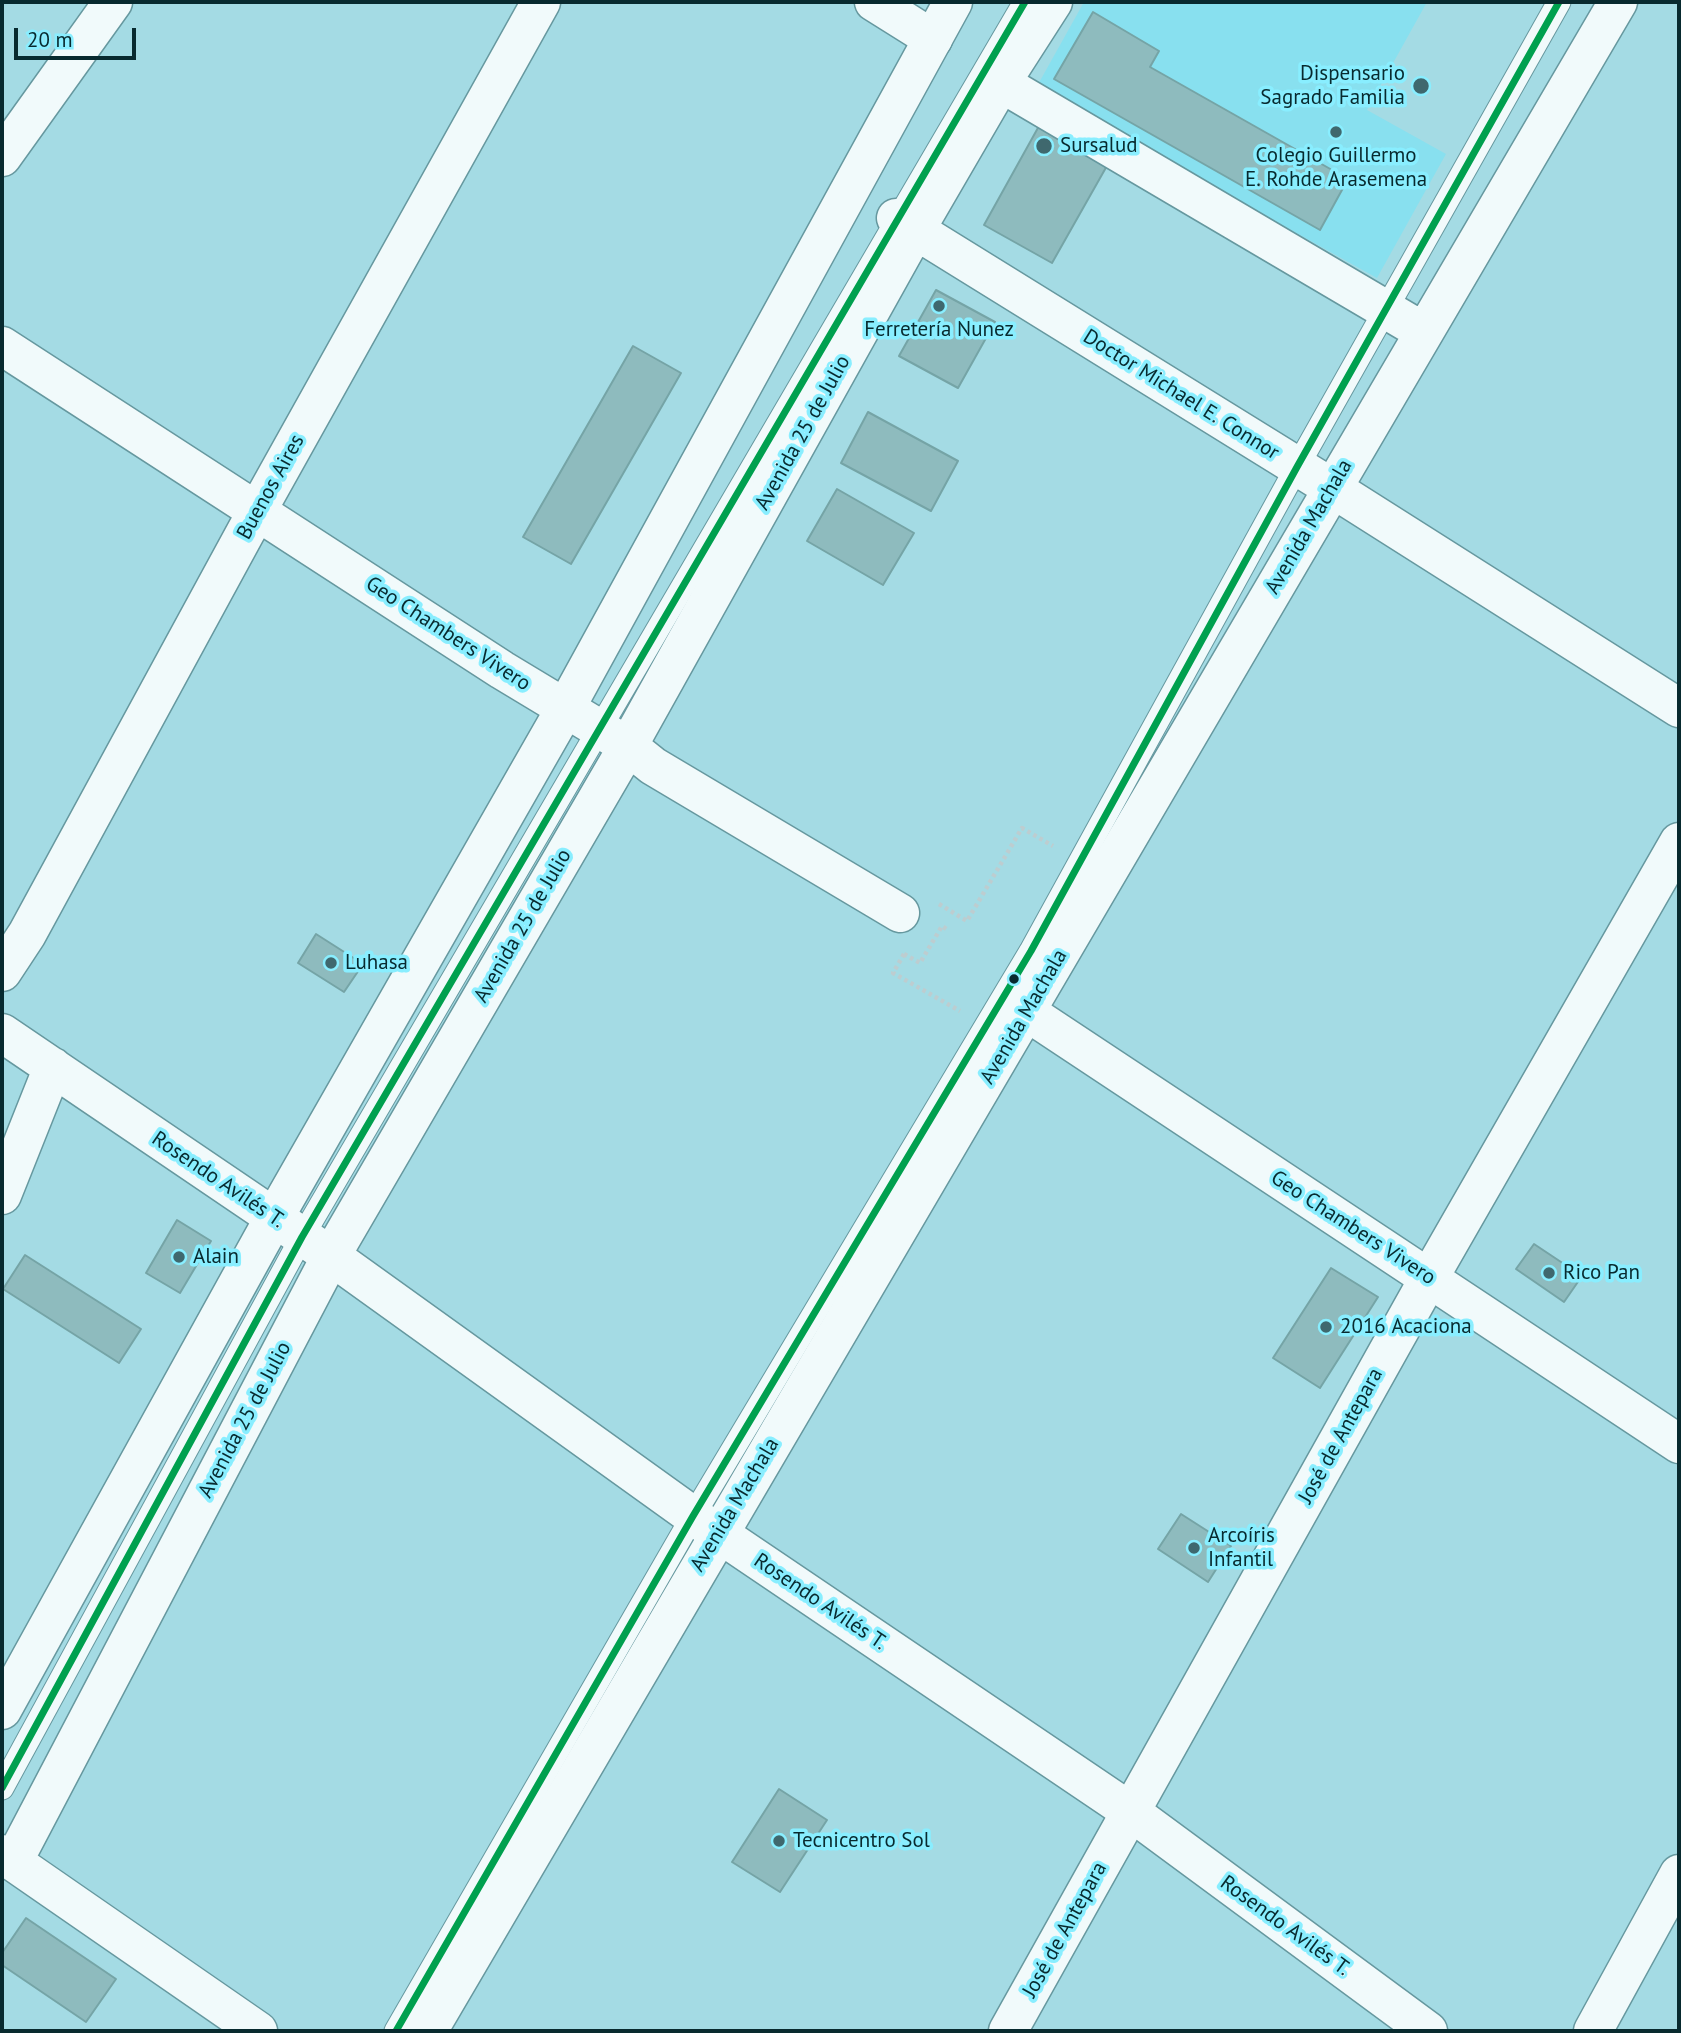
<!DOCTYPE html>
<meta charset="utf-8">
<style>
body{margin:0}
#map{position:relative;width:1681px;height:2033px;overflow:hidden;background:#a4dbe4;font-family:"PT Sans",sans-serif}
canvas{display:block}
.frame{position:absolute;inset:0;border:4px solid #082a2f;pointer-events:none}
.scale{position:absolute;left:14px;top:28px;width:122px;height:32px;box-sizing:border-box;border:4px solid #082a2f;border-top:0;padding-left:9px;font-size:21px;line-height:24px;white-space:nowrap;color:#082a2f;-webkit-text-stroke:5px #89eeff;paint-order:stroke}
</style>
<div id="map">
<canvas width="1681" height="2033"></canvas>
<div class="frame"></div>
<div class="scale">20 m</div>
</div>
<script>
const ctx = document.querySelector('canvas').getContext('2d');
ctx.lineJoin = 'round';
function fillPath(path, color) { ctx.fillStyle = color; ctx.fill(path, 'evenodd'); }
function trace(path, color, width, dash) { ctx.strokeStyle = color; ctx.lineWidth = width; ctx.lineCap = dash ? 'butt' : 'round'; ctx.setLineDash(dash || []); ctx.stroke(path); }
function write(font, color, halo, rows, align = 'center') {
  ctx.font = font + ' "PT Sans",sans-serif'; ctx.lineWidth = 7; ctx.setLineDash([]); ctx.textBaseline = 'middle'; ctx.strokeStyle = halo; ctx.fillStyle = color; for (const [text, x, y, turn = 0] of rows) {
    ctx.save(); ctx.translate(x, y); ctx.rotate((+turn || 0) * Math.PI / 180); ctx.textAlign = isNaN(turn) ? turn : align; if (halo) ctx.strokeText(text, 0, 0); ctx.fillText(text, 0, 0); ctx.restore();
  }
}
fillPath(new Path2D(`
 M1084 2H1427L1367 110 1446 154 1377 278 1036 88ZM1093 13 1159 51 1150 67 1348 179 1320 230Z`), '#88e0ef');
const building = new Path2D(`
 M1093 12 1159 51 1150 67 1348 179 1320 230 1054 79Z
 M1039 126 1108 164 1052 263 984 225Z
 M936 290 995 322 958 388 899 356Z
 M633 346 681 373 571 564 523 537Z
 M868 412 958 461 931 511 841 463Z
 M837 489 914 533 883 585 807 541Z
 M316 934 363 964 344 992 298 963Z
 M177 1220 211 1241 180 1293 146 1273Z
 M1534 1244 1582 1276 1564 1302 1516 1269Z
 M25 1255 141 1329 119 1363 3 1289Z
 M1331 1268 1378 1297 1320 1388 1273 1358Z
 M1181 1514 1231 1546 1208 1582 1158 1549Z
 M779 1789 827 1820 780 1892 732 1862Z
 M26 1918 116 1979 86 2022 2 1965V1953Z`);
fillPath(building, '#8ebbbe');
trace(building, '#75a4a6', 2);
const lane = new Path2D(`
 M2 1788 302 1237 1025 2
 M396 2031 693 1516 1031 951 1297 467 1559 2`);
const street = new Path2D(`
 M874 2 933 39
 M1001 83 1424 332
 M2 157 113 2
 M896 218 1332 488 1679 708
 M2 346 502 670 628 746 653 766 900 913
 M2 972 27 934 257 511 541 2
 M1027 1012 1679 1444
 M2 1033 331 1256 693 1516 1131 1812 1428 2031
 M2 1195 53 1067
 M2 1854 258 2031
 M13 1862 331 1256 628 746 915 231 1001 83 1053 2
 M428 2031 1618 2
 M1593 2031 1679 1874`);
const primary = new Path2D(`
 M2 1710 274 1218 565 709 953 2
 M1008 2031 1429 1278 1679 842`);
trace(lane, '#66989f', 25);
trace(street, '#66989f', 41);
trace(primary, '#66989f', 41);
trace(new Path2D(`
 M939 904 967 921 1022 828 1053 846
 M904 954 893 973 960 1011
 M904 954 920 963 942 926 948 930`), '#bdcdd0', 4.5, [3.5, 3.5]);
trace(lane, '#f1fafb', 23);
trace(street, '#f1fafb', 38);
trace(primary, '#f1fafb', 38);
trace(new Path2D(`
 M2 1788 302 1237 1025 2
 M396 2031 693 1516 1031 951 1297 467 1559 2`), '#00a04f', 7);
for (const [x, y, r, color] of [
 [1421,86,9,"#3f686e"],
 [1336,132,7,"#3f686e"],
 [1044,146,9,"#3f686e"],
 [939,306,7,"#3f686e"],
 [331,963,7,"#3f686e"],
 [1014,979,6,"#082a2f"],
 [179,1257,7,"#3f686e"],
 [1549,1273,7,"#3f686e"],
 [1326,1327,7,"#3f686e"],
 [1194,1548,7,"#3f686e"],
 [779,1841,7,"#3f686e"]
]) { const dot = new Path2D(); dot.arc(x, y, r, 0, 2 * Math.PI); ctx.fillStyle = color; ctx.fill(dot); trace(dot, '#89eeff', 2.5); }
write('21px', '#082a2f', '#89eeff', [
 ["Dispensario",1405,74,"right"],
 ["Sagrado Familia",1405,98,"right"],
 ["Sursalud",1060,146],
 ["Colegio Guillermo",1336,156,"center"],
 ["E. Rohde Arasemena",1336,180,"center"],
 ["Ferretería Nunez",939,330,"center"],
 ["Luhasa",345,963],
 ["Alain",193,1257],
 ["Rico Pan",1563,1273],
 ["2016 Acaciona",1340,1327],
 ["Arcoíris",1208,1536],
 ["Infantil",1208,1560],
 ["Tecnicentro Sol",793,1841]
], 'left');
write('21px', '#082a2f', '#89eeff', [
 ["Doctor Michael E. Connor",1181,395,32],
 ["Avenida 25 de Julio",803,433,-61],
 ["Buenos Aires",271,487,-61],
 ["Avenida Machala",1309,527,-60],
 ["Geo Chambers Vivero",448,634,33],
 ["Avenida 25 de Julio",523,926,-60],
 ["Avenida Machala",1024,1017,-60],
 ["Rosendo Avilés T.",218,1180,34],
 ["Geo Chambers Vivero",1353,1228,33],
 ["Avenida 25 de Julio",245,1420,-62],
 ["José de Antepara",1341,1436,-61],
 ["Avenida Machala",735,1505,-59],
 ["Rosendo Avilés T.",820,1602,34],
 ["Rosendo Avilés T.",1285,1926,36],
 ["José de Antepara",1065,1930,-61]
]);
</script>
